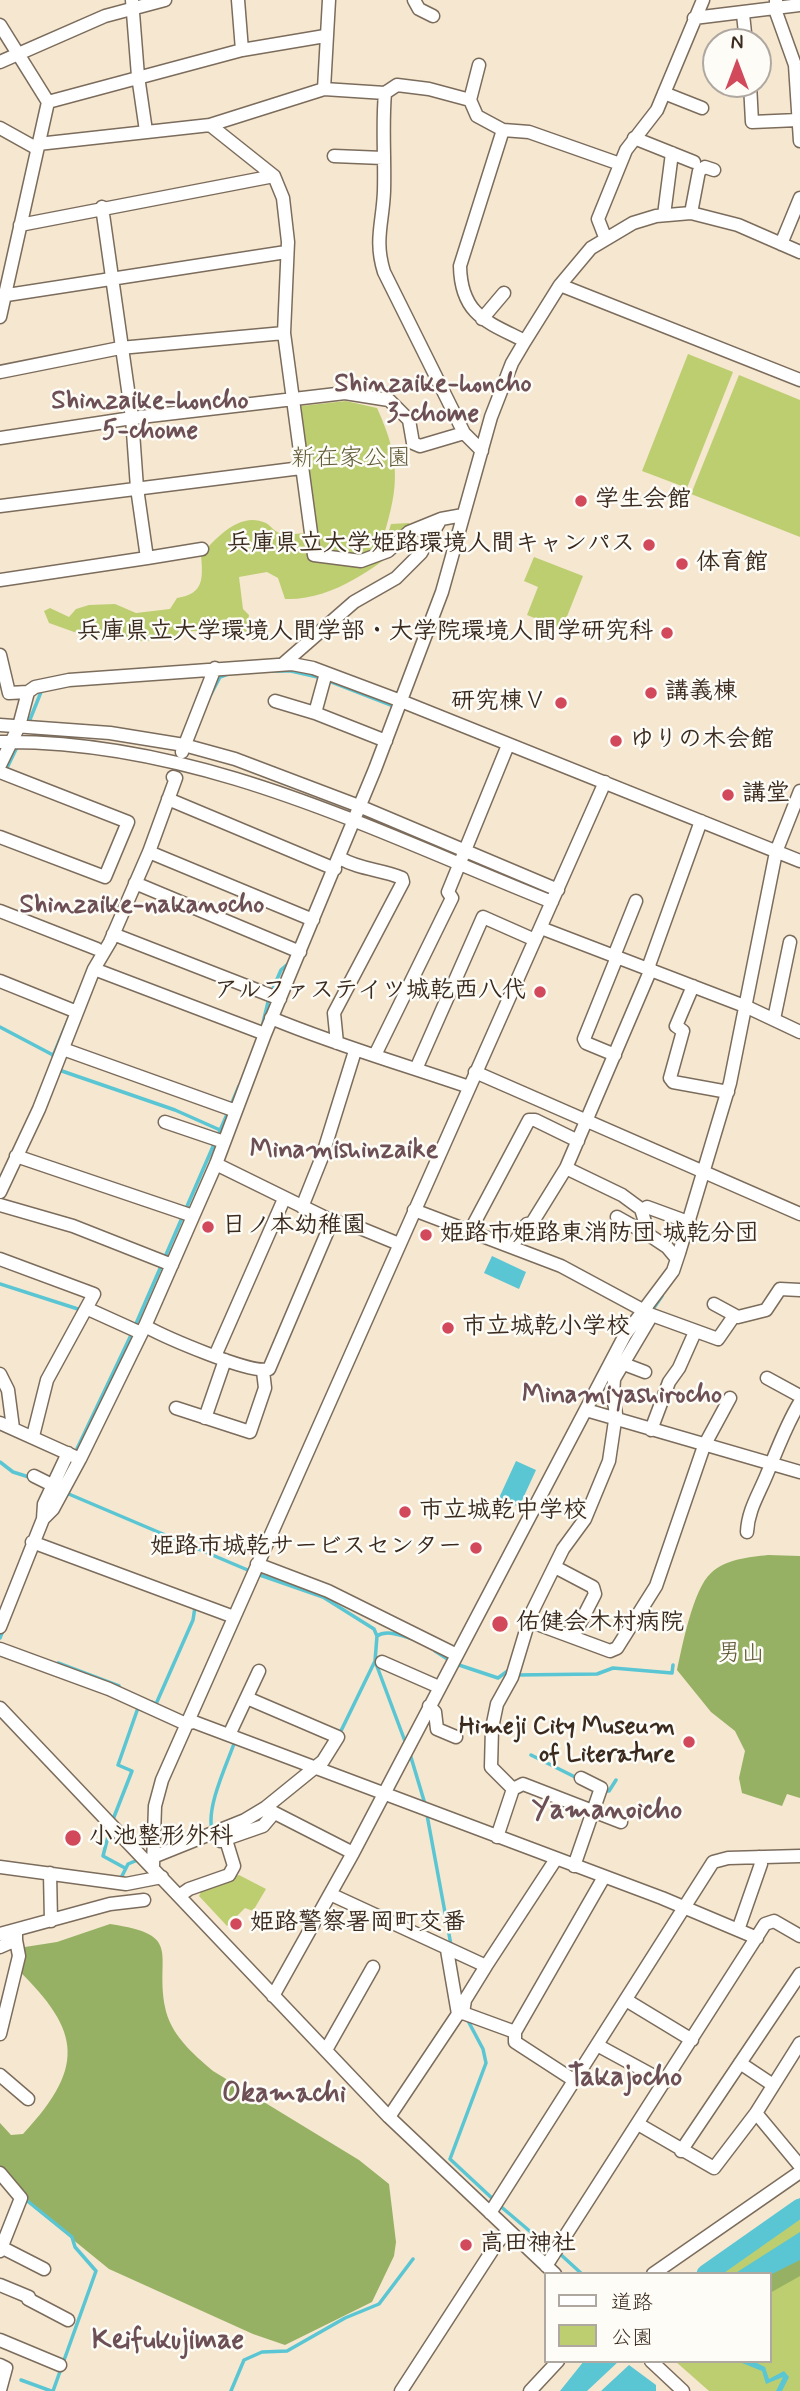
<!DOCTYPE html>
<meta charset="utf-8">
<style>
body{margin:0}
#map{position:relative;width:800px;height:2391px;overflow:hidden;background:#f5e7d0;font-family:Mynerve,"Klee One",sans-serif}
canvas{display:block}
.legend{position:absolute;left:544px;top:2272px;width:228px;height:91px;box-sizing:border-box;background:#fdfcf7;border:2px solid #afa8a0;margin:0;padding:9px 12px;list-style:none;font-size:21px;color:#3b2a1e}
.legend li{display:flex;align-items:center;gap:14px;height:35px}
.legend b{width:35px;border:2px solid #afa8a0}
.north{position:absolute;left:702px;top:28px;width:70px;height:70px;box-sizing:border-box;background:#fdfcf7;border:2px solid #afa8a0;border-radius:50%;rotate:0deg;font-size:19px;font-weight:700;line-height:28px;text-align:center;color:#3b2a1e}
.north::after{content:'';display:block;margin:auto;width:24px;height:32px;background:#d1495b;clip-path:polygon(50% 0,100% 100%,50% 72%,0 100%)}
</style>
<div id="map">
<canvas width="800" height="2391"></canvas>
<ul class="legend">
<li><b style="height:9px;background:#fff"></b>道路</li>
<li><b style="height:19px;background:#bdce71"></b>公園</li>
</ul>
<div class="north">N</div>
</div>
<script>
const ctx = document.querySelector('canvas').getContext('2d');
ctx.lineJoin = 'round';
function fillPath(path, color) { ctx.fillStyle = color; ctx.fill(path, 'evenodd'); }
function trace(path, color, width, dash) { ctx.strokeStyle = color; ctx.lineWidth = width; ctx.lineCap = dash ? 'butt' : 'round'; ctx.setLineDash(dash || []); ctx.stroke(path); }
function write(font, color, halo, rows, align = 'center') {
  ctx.font = font + ' Mynerve,"Klee One",sans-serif'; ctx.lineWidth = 5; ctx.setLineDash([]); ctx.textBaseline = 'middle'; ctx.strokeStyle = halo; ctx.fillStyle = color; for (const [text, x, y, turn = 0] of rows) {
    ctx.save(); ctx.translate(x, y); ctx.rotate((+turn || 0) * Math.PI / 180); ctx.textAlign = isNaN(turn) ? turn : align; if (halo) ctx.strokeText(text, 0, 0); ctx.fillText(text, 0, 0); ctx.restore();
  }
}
fillPath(new Path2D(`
 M688 354 733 372 687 488 642 471Z
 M739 375 800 400V537L691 494Z
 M346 401 377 408C403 465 398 490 380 548L384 547 391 524 409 523 411 538C377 567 332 601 285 599L278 578 267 572 239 577 243 609 249 615 246 635 193 631 162 640 136 641 132 636 120 638 114 631 91 638 49 623 44 611 50 608 69 617 76 609 89 605 115 604 136 613 170 609 177 598C204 594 203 579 201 555 217 537 240 511 266 523 271 526 274 531 279 533 287 536 299 533 307 533L319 551 301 406Z
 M534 557 583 576 562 629 527 615 538 587 524 581Z
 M239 1875 266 1889 253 1911 245 1908 227 1926 199 1896 204 1886Z
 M800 2216V2391H709L675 2361H770V2274H716Z`), '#bdce71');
fillPath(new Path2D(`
 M768 1555 800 1556V1798L787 1794 782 1806 742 1793 739 1778 745 1751 735 1731 711 1712 677 1670C682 1647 693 1589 711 1573 726 1559 749 1557 768 1555Z
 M110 1924C184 1935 155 1953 165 2007 170 2034 193 2054 213 2071L359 2160 389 2184 396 2242 394 2256 372 2302 285 2345 253 2334 109 2269 23 2199 0 2172V2123L11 2135 23 2134C90 2063 78 2027 12 1964V1949L57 1942Z
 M800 2253V2276L770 2293V2274H760Z`), '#96b163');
fillPath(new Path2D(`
 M492 1256 526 1272 519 1289 484 1273Z
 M516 1461 536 1470 519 1507 499 1498Z
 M800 2198V2216L777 2234 762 2236 751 2243 747 2251 718 2272 703 2274 756 2236 773 2218Z
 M800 2232V2260L770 2275 734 2274Z
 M584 2361H619L587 2391H560Z
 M737 2361H753L765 2367 769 2379 784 2371 789 2377 782 2391H776L783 2377 766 2384 762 2371Z
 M629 2365 656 2385V2391H601Z`), '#5ac5d3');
trace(new Path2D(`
 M271 671H291L322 678
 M329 681 396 707
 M211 694 220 677 228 674
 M29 722 41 692
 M6 770 18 745
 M272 991 281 970 289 963
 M0 1027 53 1055
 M262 1027 269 998
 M53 1056 83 984
 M59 1070 175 1110 220 1130
 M231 1105 239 1086
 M0 1284 81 1310
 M651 1312 662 1296
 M135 1326 228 1112
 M75 1453 132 1333
 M0 1462 13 1472 32 1478
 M64 1492 250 1571
 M257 1574 323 1597 374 1629 377 1636 375 1661 406 1744
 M377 1636C387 1629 402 1636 413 1639
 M0 1638 4 1628
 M435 1651 449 1660
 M456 1664 498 1678 509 1670
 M56 1666 58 1663 119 1686 118 1689
 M516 1675 597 1674 613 1668 672 1673 673 1665
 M152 1702 156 1704 193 1620 195 1607
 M339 1735 375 1661
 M410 1754 425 1804
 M531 1755 579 1779
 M605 1791H609L616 1780
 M427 1815 451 1945
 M112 1822 132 1771 118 1765 139 1705
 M110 1829 103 1856 125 1868
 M212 1830C206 1807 227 1764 235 1741
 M120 1880 128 1864 140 1859
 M466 2017 483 2049 486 2063 450 2159 494 2200
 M25 2199 72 2237 75 2247 96 2271 53 2391
 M499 2205 552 2250
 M559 2253 582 2274
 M21 2380 51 2391
 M231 2391 244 2360 262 2352 287 2351 345 2318 379 2304 413 2259`), '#5ac5d3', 3.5);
trace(new Path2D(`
 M706 2274 800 2208`), '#5ac5d3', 19);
const minor = new Path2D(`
 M132 0 138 76 146 131
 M238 0 242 50
 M414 0 419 9 433 16
 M776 0V12L795 65 800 71
 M743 14 745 33
 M694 18 800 5
 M0 25 48 102 0 317
 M0 62 105 16 165 0
 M795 65 800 141
 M750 84 752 122 798 120
 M324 89 329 0
 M385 93C382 126 385 158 384 191 383 222 374 240 384 272L464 433 482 451
 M664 93 702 108
 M470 100 479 65
 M48 102 242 50 325 36
 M210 125 274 176 283 198 288 242 284 333 314 555 361 561 388 551 409 532 441 519
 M0 128 36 148
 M503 130 460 266C461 315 487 322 525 341
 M634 138 694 162
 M38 144 210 125 324 89 385 93 397 85 429 89 470 100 477 116 503 130 529 132 620 164
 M334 156 383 158
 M691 213 699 171 705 167 714 170
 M664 215 672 153
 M20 225 274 176
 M605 237 598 219 626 150 657 110 703 0
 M781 244 800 198
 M560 285 800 380
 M0 296 286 252
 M482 319 504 293
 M0 372 120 348 284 333
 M0 438 132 418 345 393 389 400 409 420 413 443 420 446 464 433
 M0 506 301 468
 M147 558 202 549
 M0 580 147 558 137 488 132 418 102 207
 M0 655 9 693 28 692
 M283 664 354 602 396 578 421 553 441 519 463 515
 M326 673 315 713 386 741
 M275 701 315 713
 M0 725 110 733 184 745 235 759 359 806 558 890
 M0 742C197 739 374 831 552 902
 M182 752 215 668
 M0 765 19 726 28 692 35 687 69 680 292 664 313 668 401 701 800 861
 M0 772 128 822 105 877 0 837
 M168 799 335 869
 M149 852 313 920
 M135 883 300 952
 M0 911 97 949
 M541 928 747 1007 800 1032
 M113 934 280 999
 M614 956 636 901
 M648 968 701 821
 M94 969 265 1034
 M0 981 77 1012
 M693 986 676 1026 683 1031 670 1078 673 1082 728 1092
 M271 1018C336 1045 402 1064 469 1087
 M774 1019 790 942
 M337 1043 334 1013 403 882 402 878C381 869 360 870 340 858
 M63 1049 236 1111
 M375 1055 452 898 448 892 508 745
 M615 1055 586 1043 584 1039 617 957
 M416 1069 483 917 535 940
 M475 1072 800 1214
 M165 1122 224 1142
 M16 1156 193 1216
 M216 1164 332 1221 360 1228 399 1244
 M566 1168 622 1195 641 1209 649 1235 667 1247 677 1259
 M0 1192 39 1109 94 969 110 942 149 852 176 778 173 777
 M0 1205 73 1226 172 1265
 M302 1207 322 1157 355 1051
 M647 1207 688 1222
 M414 1210 561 1266 652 1315 718 1339 734 1316
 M617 1217 649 1235
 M470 1231 529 1120H535L578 1141
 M512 1246 527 1224 532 1223 566 1168 651 969
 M0 1259 94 1294 47 1380 33 1436
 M714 1304 738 1317 766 1310 780 1289 800 1290
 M88 1309 141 1333
 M145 1326C163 1336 251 1375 269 1369L332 1221
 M215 1356 284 1199
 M616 1361 645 1372
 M0 1374 8 1390 13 1428
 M767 1378 800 1396
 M176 1408 250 1432 265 1388 263 1371
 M586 1410 800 1472
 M205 1418 225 1360
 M0 1423 80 1459
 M651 1430 669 1382 679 1368 695 1332
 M34 1476 52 1485
 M43 1519 44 1504 68 1453
 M747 1532C748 1510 759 1494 767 1474 777 1450 786 1425 800 1402
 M32 1542 234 1617
 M257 1564 328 1591 457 1655
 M555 1567 593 1587 595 1594 573 1637
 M529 1621 610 1651 617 1648 656 1586 704 1446 730 1398
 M0 1627 43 1519 53 1509 80 1459 145 1326 216 1164 265 1034 375 769 442 592 491 417 512 363 525 341 560 285 591 248 633 223 656 216 691 213 738 225 800 252
 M0 1649 109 1689 186 1724 194 1722 662 1898 757 1938
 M382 1662 439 1687
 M429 1706 435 1712 437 1729 456 1737
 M0 1708 389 2117 555 2274
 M229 1735 259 1671
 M513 1789 523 1784 621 1822
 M265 1808 353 1853
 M497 1837 513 1789 491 1767 492 1728 497 1704 512 1677 531 1614 563 1549 585 1519 609 1461 616 1414 613 1396 614 1379 652 1315
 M220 1841 263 1826 274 1813
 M153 1857 245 1820 265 1808 323 1761 338 1737 247 1698
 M153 1866 155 1806 162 1780 605 782
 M574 1866 601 1788 581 1778
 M0 1867 126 1884 162 1877
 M50 1873 51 1921
 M330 1894 486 1966 556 1859
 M179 1896 189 1889 229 1875 234 1866 226 1840
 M738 1930 761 1864 759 1857
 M0 1934 110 1904 144 1900
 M0 1947 16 1940V1933
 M447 1950 458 2014
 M273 1996 353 1853 625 1335 673 1271 679 1253 730 1083 776 852 800 791
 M626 2000 692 2040
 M463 2013 465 2000 486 1966
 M0 2034 19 1956 16 1940
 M597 2045 665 2082
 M326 2050 373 1967
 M740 2063 773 2085
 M0 2075 28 2099
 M575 2081 515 2042V2032L604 1877
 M756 2113 800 2166
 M389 2117 458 2014 463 2013 515 2032
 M638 2124 714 2168 756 2113 800 2043
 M681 2151 800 1974
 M0 2173 21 2198 0 2251
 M490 2213 713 1862 728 1858 800 1856
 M1 2247 44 2269
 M546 2266 765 1924 774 1921 800 1936
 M653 2274 800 2172
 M0 2285 29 2297 28 2299 68 2320
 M0 2340 60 2365
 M651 2361 683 2391
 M0 2365 6 2368 0 2390
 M401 2391 497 2243 508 2231
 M530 2391 558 2361`);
trace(minor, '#7c6c5c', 15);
trace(minor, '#fff', 12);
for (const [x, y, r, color] of [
 [581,501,7,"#d1495b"],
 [649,545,7,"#d1495b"],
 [682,564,7,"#d1495b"],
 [667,633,7,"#d1495b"],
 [651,693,7,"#d1495b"],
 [561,703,7,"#d1495b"],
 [616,741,7,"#d1495b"],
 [728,795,7,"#d1495b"],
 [540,992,7,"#d1495b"],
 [208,1227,7,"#d1495b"],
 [426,1235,7,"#d1495b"],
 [448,1328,7,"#d1495b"],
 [405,1512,7,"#d1495b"],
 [476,1548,7,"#d1495b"],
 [500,1624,9,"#d1495b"],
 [689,1742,7,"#d1495b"],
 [73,1838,9,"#d1495b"],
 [236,1924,7,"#d1495b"],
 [466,2245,7,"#d1495b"]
]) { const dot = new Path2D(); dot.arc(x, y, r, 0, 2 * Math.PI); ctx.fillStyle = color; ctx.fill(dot); trace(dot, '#fdfcf7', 2.5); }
write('24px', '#625b37', '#fdfcf7', [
 ["新在家公園",351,460],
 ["男山",741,1655]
]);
write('bold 24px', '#3b2a1e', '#fdfcf7', [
 ["学生会館",595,501],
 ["兵庫県立大学姫路環境人間キャンパス",635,545,"right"],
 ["体育館",696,564],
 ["兵庫県立大学環境人間学部・大学院環境人間学研究科",653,633,"right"],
 ["講義棟",665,693],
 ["研究棟Ⅴ",547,703,"right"],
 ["ゆりの木会館",630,741],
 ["講堂",742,795],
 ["アルファステイツ城乾西八代",526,992,"right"],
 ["日ノ本幼稚園",222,1227],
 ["姫路市姫路東消防団 城乾分団",440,1235],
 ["市立城乾小学校",462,1328],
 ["市立城乾中学校",419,1512],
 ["姫路市城乾サービスセンター",462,1548,"right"],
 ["佑健会木村病院",516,1624],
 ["Himeji City Museum",675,1728,"right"],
 ["of Literature",675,1756,"right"],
 ["小池整形外科",89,1838],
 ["姫路警察署岡町交番",250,1924],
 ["高田神社",480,2245]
], 'left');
write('bold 26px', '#6d4f56', '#fdfcf7', [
 ["Shinzaike-honcho",433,386],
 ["3-chome",433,416],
 ["Shinzaike-honcho",150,403],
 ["5-chome",150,433],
 ["Shinzaike-nakanocho",142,907],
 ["Minamishinzaike",344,1152],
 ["Minamiyashirocho",622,1397]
]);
write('bold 28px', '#6d4f56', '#fdfcf7', [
 ["Yamanoicho",607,1812],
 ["Takajocho",625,2079],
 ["Okamachi",284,2095],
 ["Keifukujimae",168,2342]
]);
</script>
